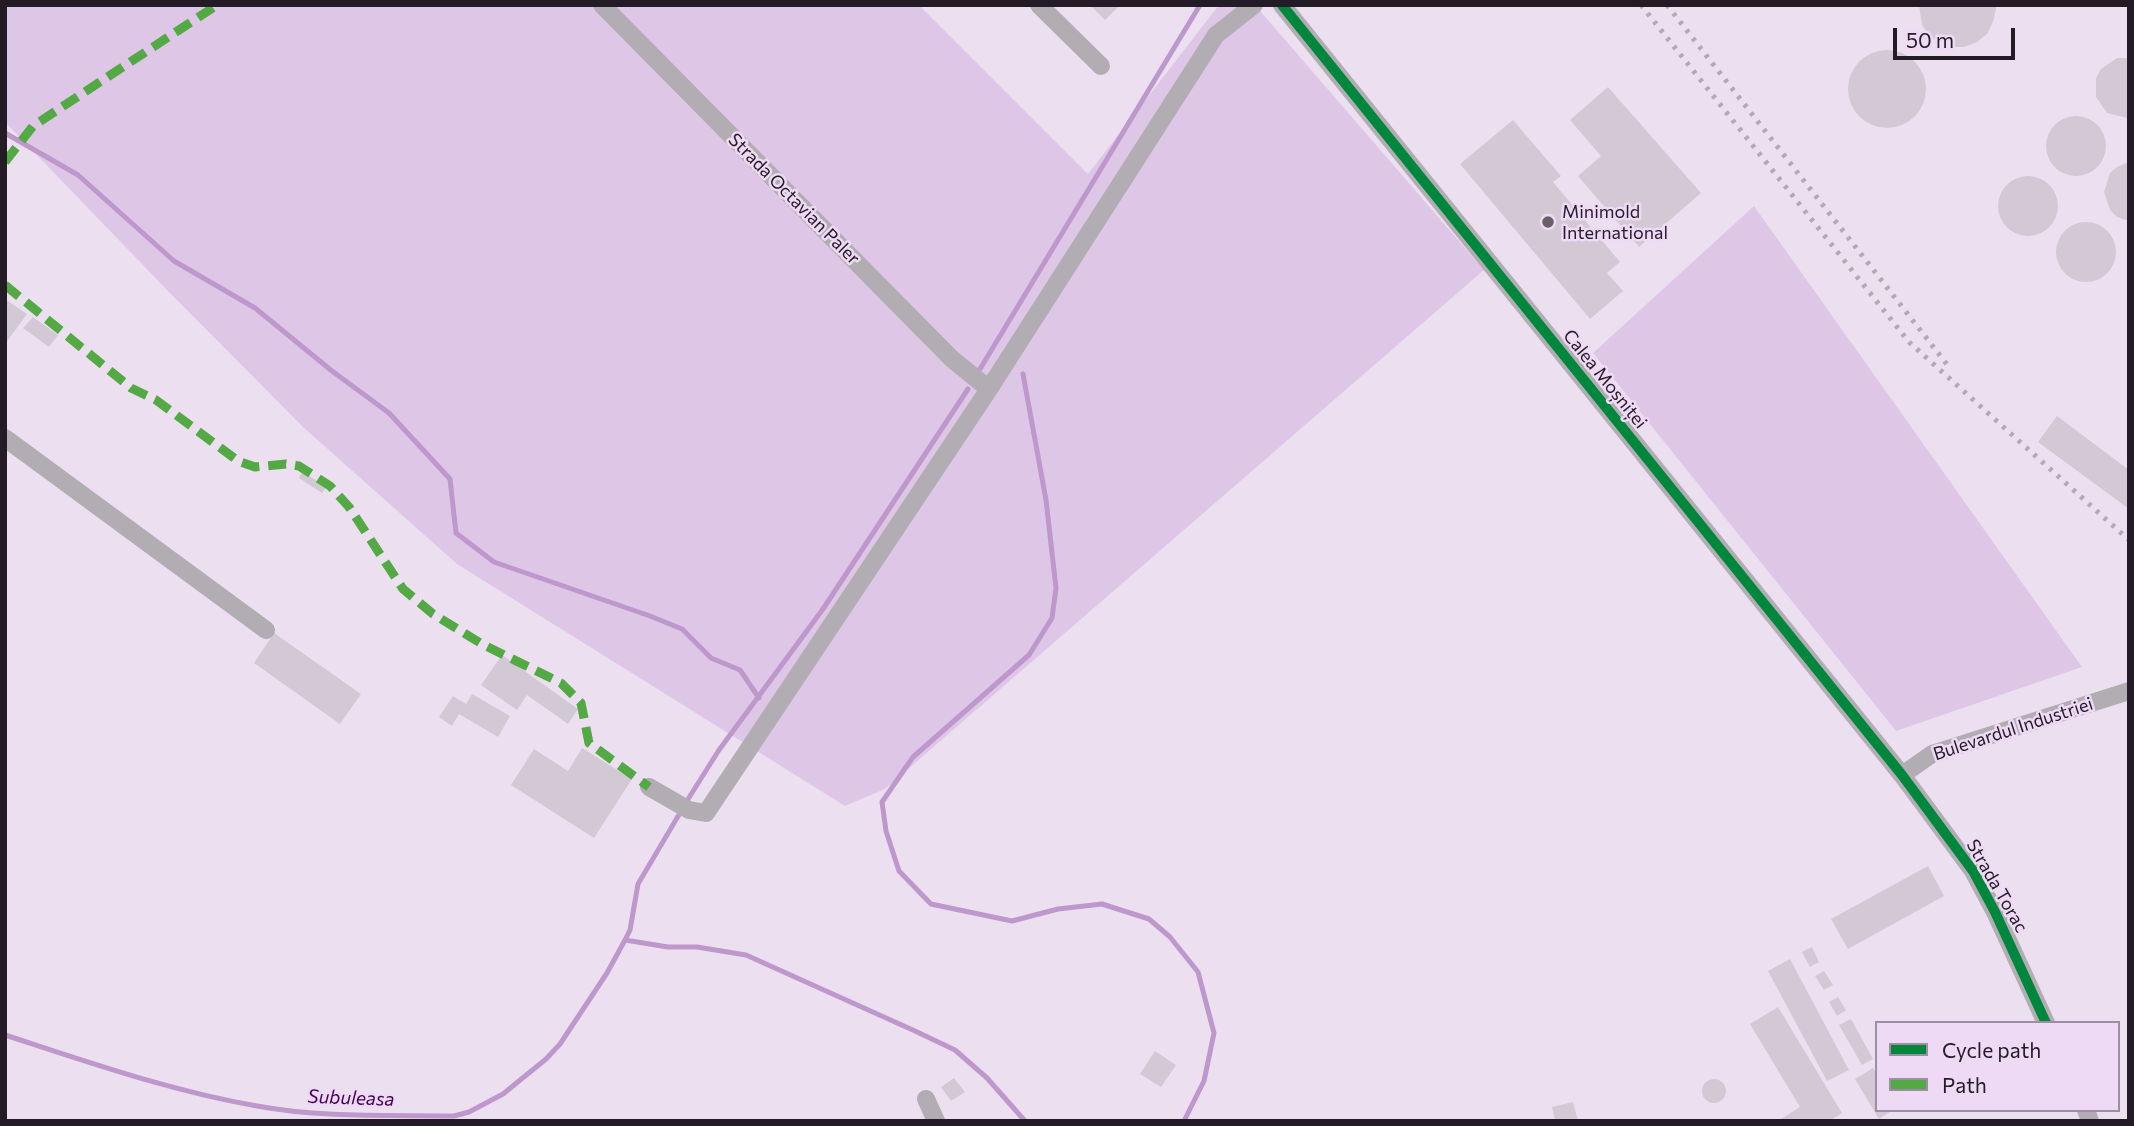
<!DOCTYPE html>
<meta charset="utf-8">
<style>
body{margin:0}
#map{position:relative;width:2134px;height:1126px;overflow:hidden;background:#ece0f0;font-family:Commissioner,sans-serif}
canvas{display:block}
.frame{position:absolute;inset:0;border:7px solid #231b25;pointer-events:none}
.legend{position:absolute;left:1875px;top:1021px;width:245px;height:91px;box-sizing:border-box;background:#efdaf6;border:2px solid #9d8ea2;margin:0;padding:9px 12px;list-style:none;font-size:21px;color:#231b25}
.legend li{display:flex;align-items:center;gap:14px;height:35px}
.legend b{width:35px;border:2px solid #9d8ea2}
.scale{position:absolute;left:1893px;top:28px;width:122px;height:32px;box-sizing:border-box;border:4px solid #231b25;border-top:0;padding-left:9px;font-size:21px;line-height:24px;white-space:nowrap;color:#231b25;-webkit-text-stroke:5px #efdaf6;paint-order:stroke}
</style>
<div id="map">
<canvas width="2134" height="1126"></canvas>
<div class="frame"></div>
<ul class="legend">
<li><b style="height:9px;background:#00873e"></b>Cycle path</li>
<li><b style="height:9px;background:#53a944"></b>Path</li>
</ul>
<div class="scale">50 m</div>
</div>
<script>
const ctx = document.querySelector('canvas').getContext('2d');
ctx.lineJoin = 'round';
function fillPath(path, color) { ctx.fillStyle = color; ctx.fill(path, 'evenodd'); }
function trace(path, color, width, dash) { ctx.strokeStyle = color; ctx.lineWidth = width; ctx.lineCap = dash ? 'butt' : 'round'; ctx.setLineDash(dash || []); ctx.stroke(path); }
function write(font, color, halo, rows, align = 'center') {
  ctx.font = font + ' Commissioner,sans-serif'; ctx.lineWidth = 5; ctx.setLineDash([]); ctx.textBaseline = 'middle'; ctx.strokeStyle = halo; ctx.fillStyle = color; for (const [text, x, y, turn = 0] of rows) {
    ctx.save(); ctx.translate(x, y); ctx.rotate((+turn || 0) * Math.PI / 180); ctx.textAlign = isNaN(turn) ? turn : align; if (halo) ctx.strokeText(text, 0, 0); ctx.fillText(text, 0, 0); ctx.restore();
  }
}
fillPath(new Path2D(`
 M5 5H919L1088 174 1219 5H1255L1484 270 885 789 845 806 457 564 303 427 168 291 5 122Z
 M1754 206 2082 667 1896 731 1593 353Z`), '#dec7e6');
trace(new Path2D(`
 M5 133 78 175 174 261 255 308 332 371 389 413 450 479 456 533 494 562 650 616 682 629 711 658 740 670 759 698
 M980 369 1200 5
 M1023 374 1046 500 1056 588 1052 618 1029 655 913 757 882 802 886 831 899 871 931 904 1012 921 1058 909 1102 904 1149 919 1170 937 1198 972 1214 1033 1204 1081 1184 1121
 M625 940 668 947H697L746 955 915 1031 955 1050 987 1078 1025 1121
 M5 1035C88 1062 171 1091 257 1106 321 1118 388 1115 454 1116L469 1112 503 1094 546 1059 560 1044 607 973 625 940 630 930 638 884 690 796 719 750 823 609 968 389`), '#be97cc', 5);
fillPath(new Path2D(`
 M1090 5H1120L1105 20Z
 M1919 5H1996V9L1993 22 1987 34 1977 42 1964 47H1951L1938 42 1929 35 1922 25Z
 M1848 89a39 39 0 1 1 78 0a39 39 0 1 1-78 0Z
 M2117 58H2129V118H2127L2107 113 2096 97V78L2101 69Z
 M1608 87 1701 193 1639 247 1578 176 1601 156 1570 120Z
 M2046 146a30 30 0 1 1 60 0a30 30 0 1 1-60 0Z
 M1513 120 1561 176 1553 182 1620 262 1607 273 1623 291 1590 319 1460 164Z
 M2129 162V221L2117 217 2110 210 2104 192 2110 173 2117 167Z
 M1998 206a30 30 0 1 1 60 0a30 30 0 1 1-60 0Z
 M2056 252a30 30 0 1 1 60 0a30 30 0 1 1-60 0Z
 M5 299 27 314 5 344Z
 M33 317 58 335 49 347 23 328Z
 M2057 416 2129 470V509L2038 442Z
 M302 471 326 487 322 493 299 478Z
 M274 633 361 694 340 724 254 663Z
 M502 655 578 709 568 724 527 695 517 710 481 685Z
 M472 694 510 716 498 737 459 714 452 726 439 717 453 696 466 704Z
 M582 748 632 779 594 838 511 785 534 749 568 771Z
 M1928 866 1944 896 1848 949 1831 919Z
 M1812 947 1819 962 1810 967 1802 952Z
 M1790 959 1849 1070 1827 1081 1768 971Z
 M1824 971 1833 985 1824 990 1815 976Z
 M1838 997 1846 1010 1837 1016 1829 1002Z
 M1778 1007 1842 1113 1829 1121H1778L1800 1107 1750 1024Z
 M1851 1019 1873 1059 1862 1065 1839 1025Z
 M1155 1051 1176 1065 1161 1087 1140 1074Z
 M1873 1068 1877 1074V1110H1893L1879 1119 1855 1079Z
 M954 1078 965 1092 951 1101 941 1087Z
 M1702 1091a12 12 0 1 1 24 0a12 12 0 1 1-24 0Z
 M1573 1102 1578 1121H1555L1552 1107Z`), '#d2c9d5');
trace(new Path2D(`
 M602 5 952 359 989 389
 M1039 5 1101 66
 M1282 5 1902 775 1973 871 1995 912 2046 1023
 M5 438 266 630
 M1902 775 1932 754 2129 691
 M649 787 689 810 706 813 989 389 1216 35 1254 5
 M926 1099 936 1121
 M2086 1110 2090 1121`), '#b1adb3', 18);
trace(new Path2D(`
 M1641 5 1909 342 2129 540
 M1667 5 1949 367`), '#b0aab1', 5, [3.5, 7]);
trace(new Path2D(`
 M5 162 33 126 217 5
 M5 285 131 388 156 400 238 461 255 467 286 464 299 466 330 486 349 507 403 589 433 614 482 644 561 683 581 703 589 743 649 787`), '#53a944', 9, [18, 9]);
trace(new Path2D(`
 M1282 5 1902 775 1973 871 1995 912 2046 1023`), '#00873e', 10);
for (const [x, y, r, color] of [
 [1548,222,7,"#69606c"]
]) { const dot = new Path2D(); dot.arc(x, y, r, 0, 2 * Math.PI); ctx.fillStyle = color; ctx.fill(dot); trace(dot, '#efdaf6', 2.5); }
write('18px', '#231b25', '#efdaf6', [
 ["Strada Octavian Paler",794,199,45],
 ["Calea Moșniței",1605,379,51],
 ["Bulevardul Industriei",2013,729,-18],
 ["Strada Torac",1997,886,60]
]);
write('18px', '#231b25', '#efdaf6', [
 ["Minimold",1562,212],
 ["International",1562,233]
], 'left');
write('italic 19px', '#460059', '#efdaf6', [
 ["Subuleasa",351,1098,2]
]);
</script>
